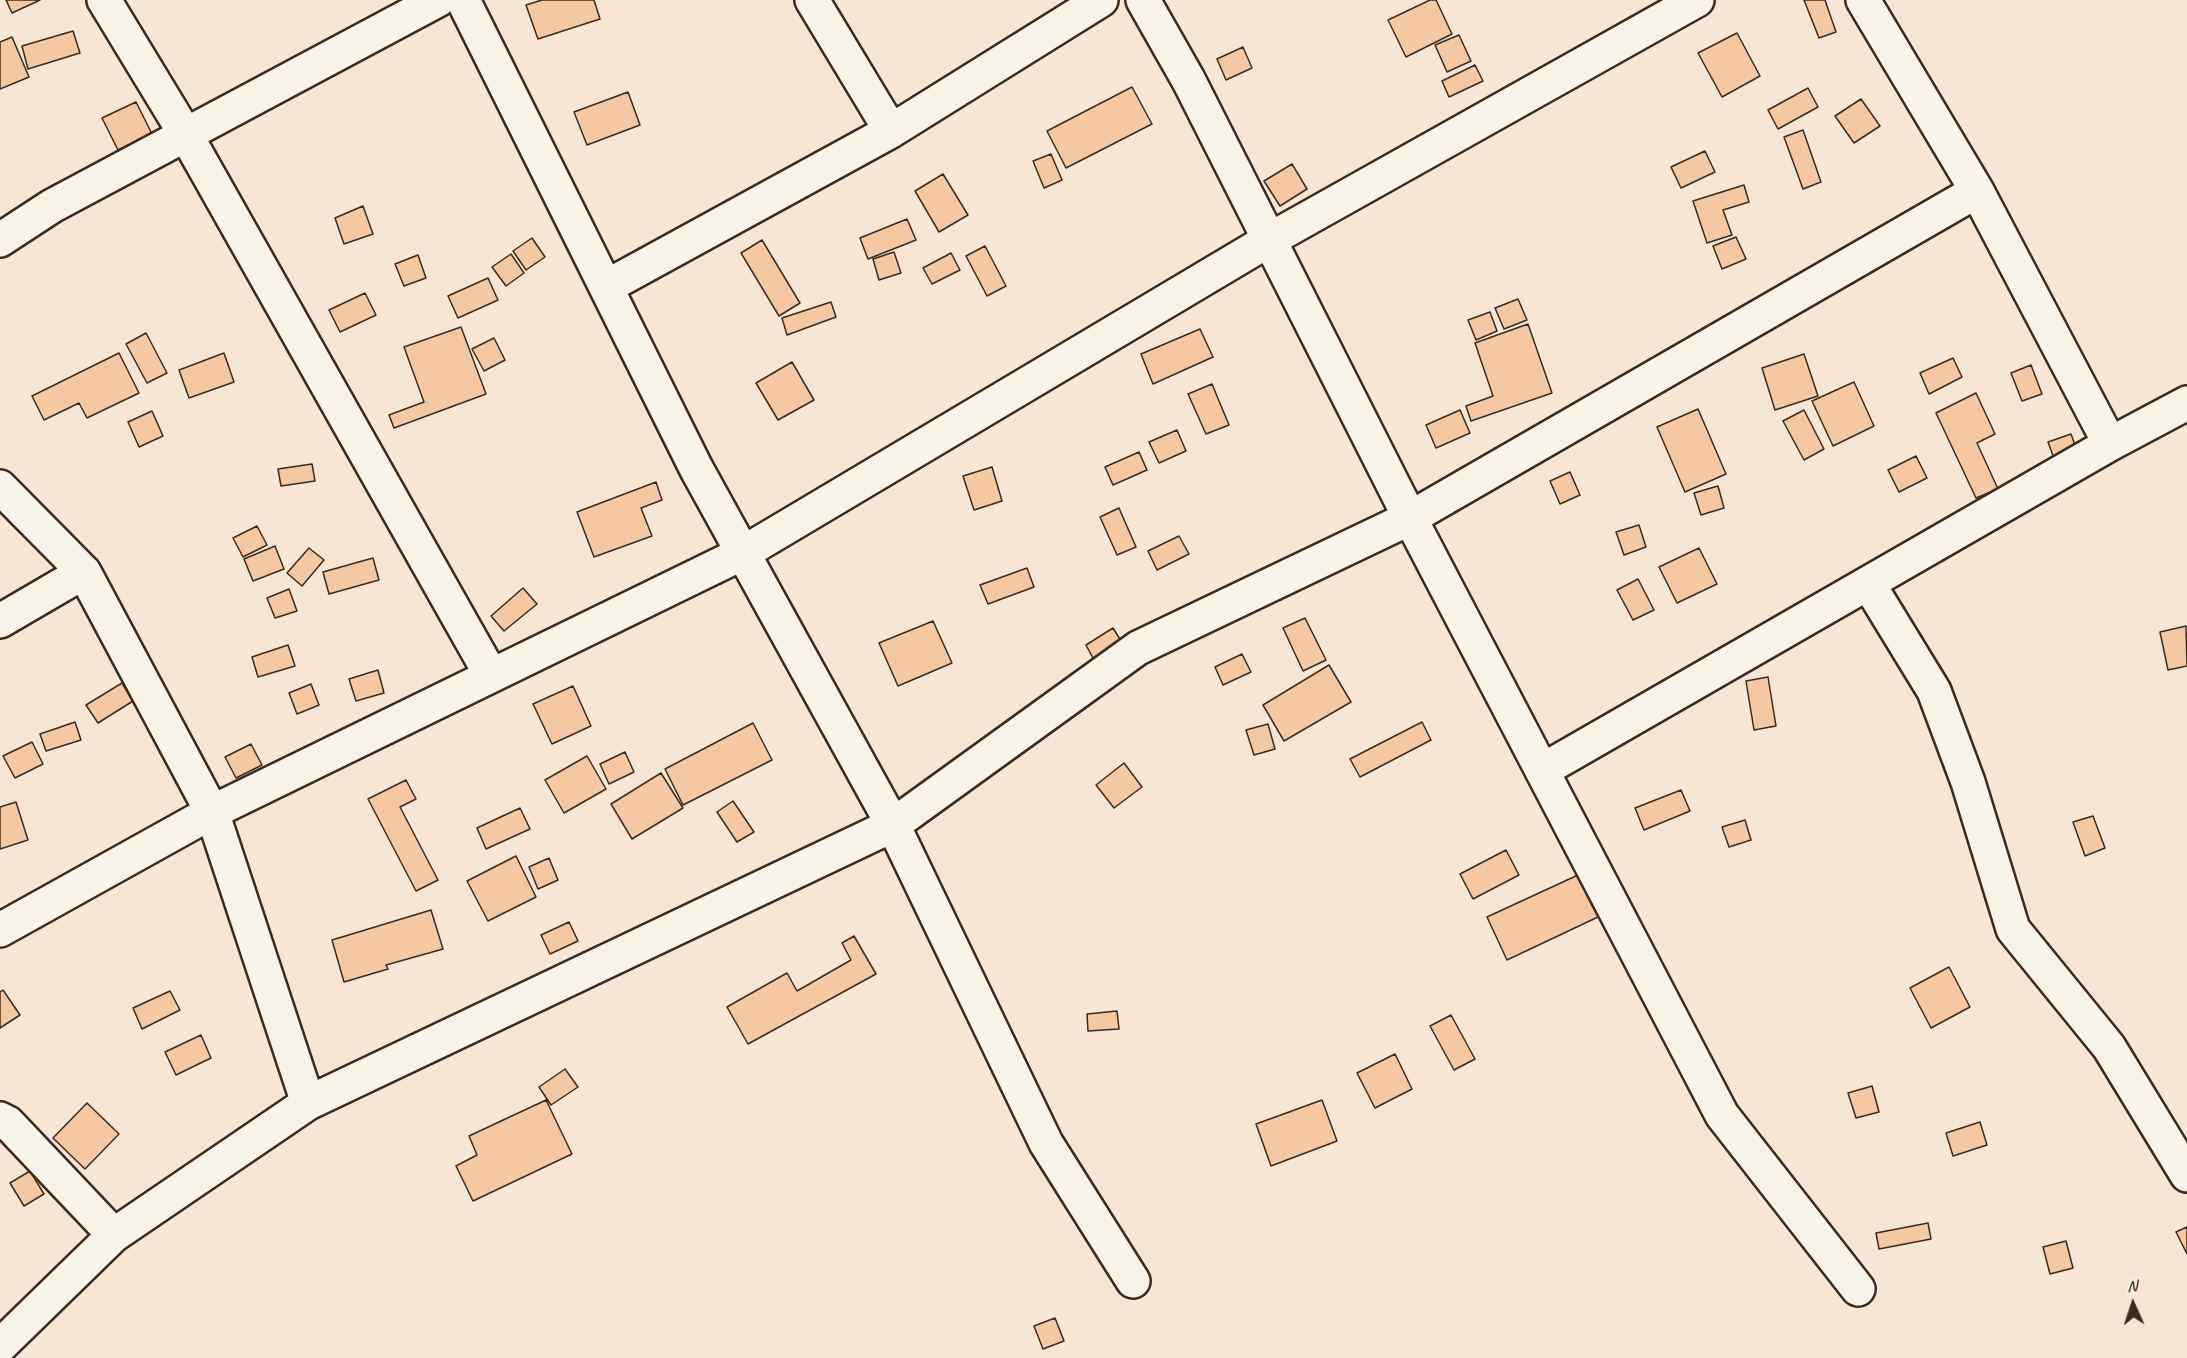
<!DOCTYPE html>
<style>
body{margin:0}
#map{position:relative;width:2187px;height:1358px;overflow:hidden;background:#f6e6d3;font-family:Caveat,sans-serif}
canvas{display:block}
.north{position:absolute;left:2103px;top:1274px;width:60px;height:60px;-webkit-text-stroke:4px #f7f3e8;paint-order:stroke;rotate:357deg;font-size:16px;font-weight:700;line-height:24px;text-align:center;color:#3b2a1e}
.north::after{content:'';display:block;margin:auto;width:21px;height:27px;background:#3b2a1e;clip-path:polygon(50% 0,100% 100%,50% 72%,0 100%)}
</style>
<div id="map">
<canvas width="2187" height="1358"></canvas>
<div class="north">N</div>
</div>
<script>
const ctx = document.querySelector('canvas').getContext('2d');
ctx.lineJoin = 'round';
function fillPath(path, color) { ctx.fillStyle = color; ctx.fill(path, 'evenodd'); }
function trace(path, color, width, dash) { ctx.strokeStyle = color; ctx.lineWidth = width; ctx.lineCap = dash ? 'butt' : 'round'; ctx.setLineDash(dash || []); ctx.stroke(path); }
const building = new Path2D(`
 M6 0H40L12 13Z
 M542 0H594L600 19 538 39 526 5Z
 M1430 0H1436L1452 34 1406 57 1388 20Z
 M1804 0H1825L1836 32 1819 38Z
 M73 31 80 53 28 69 22 46Z
 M1737 33 1760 76 1722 97 1698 53Z
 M1459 35 1471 61 1447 72 1435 45Z
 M12 37 29 77 0 89V42Z
 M1243 47 1252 68 1226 80 1217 59Z
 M1475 65 1483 81 1449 97 1442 81Z
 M1132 87 1152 124 1066 168 1047 131Z
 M1808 88 1818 107 1778 129 1768 110Z
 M628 92 640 125 587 145 574 112Z
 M1861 99 1880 126 1854 143 1835 116Z
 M136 102 152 134 118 150 102 118Z
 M1803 130 1821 182 1803 189 1784 137Z
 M1705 151 1715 172 1681 188 1671 167Z
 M1051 154 1062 180 1044 188 1033 161Z
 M1292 164 1307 189 1280 206 1264 181Z
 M943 174 968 215 939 232 915 191Z
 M1744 185 1749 202 1723 210 1732 235 1707 243 1693 201Z
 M363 206 373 234 344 244 335 218Z
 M907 219 916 240 868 259 860 238Z
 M1736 237 1746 259 1722 269 1713 246Z
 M532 238 545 257 526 270 513 251Z
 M762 240 800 303 779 316 741 253Z
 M985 246 1006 286 987 296 966 256Z
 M894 252 901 273 879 280 873 259Z
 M951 253 960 270 932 284 923 268Z
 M511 254 524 273 506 286 492 267Z
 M418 255 426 278 404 286 395 264Z
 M488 278 498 300 458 318 448 296Z
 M365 293 376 315 340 332 329 310Z
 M1518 299 1527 320 1504 329 1495 308Z
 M831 302 836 317 787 335 782 318Z
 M1490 312 1497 331 1476 340 1468 320Z
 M1528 324 1552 393 1471 421 1466 406 1493 396 1475 343Z
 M461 327 486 394 394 428 389 415 424 402 404 347Z
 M1200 329 1213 357 1153 384 1141 354Z
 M146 333 167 373 147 383 126 344Z
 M494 338 505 360 484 371 472 349Z
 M119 353 139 393 87 418 79 403 44 420 32 396Z
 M224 353 234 382 189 398 179 370Z
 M1804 354 1818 396 1775 410 1762 368Z
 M1953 358 1962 377 1929 394 1920 373Z
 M792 362 814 400 778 420 756 383Z
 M2031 365 2042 394 2022 401 2011 373Z
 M1854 382 1874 426 1833 446 1812 401Z
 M1212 384 1229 425 1206 434 1188 394Z
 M1976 393 1995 434 1977 443 1998 489 1976 498 1936 413Z
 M1698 409 1726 474 1685 492 1657 427Z
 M1460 410 1470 433 1436 448 1426 425Z
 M1804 410 1824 449 1804 460 1783 421Z
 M152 411 163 436 139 447 128 422Z
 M1177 430 1186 451 1159 463 1149 442Z
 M2071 434 2079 456 2056 464 2048 442Z
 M1139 452 1147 470 1113 485 1105 467Z
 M1916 456 1927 478 1899 492 1888 470Z
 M312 464 315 481 281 486 278 469Z
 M992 467 1002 501 974 510 963 476Z
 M1570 472 1580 495 1560 504 1550 481Z
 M656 482 662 500 641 508 652 536 594 557 577 512Z
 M1718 486 1724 508 1701 515 1694 493Z
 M1119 508 1136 547 1117 555 1100 517Z
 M1639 525 1646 547 1624 555 1616 532Z
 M257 526 267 545 243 557 233 538Z
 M1179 536 1189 554 1157 570 1148 551Z
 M275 546 284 569 253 581 244 559Z
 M309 548 324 560 302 586 287 573Z
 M1699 548 1717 584 1677 603 1659 567Z
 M373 558 379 580 329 594 323 572Z
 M1027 568 1034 587 988 604 980 585Z
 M1638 579 1654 610 1633 620 1617 590Z
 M523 588 537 604 504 631 491 616Z
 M289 589 297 611 275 618 267 598Z
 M1305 618 1326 660 1303 671 1283 628Z
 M933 621 952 663 898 686 879 643Z
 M2186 626 2187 666 2168 670 2160 632Z
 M1113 628 1123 644 1094 660 1086 645Z
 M288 645 295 666 258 677 252 657Z
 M1242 654 1251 672 1223 685 1215 667Z
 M1329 665 1351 702 1284 741 1263 705Z
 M378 670 384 693 356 701 349 679Z
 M1768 677 1776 726 1754 730 1746 681Z
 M122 683 133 701 98 723 86 705Z
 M311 684 319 705 297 714 289 693Z
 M573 686 591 726 552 744 533 704Z
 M75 722 81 740 46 751 40 734Z
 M1422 722 1431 740 1360 777 1350 759Z
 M753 723 772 760 683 805 665 769Z
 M1268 724 1275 749 1254 755 1246 730Z
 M32 742 43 764 15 778 3 756Z
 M251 744 262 765 236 778 225 757Z
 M625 752 634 772 609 784 600 764Z
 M587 756 606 789 564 813 545 780Z
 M1124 763 1142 787 1114 808 1096 785Z
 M661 773 683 808 632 839 611 804Z
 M406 780 416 799 400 807 438 880 416 891 368 799Z
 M1681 790 1690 811 1644 830 1635 808Z
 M733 801 754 832 737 842 717 812Z
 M16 802 28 840 0 849V807Z
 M520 808 530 829 486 849 477 828Z
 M2093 816 2105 848 2085 856 2073 822Z
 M1745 820 1751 840 1729 847 1722 827Z
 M1506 850 1519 875 1473 899 1460 874Z
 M516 856 536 897 488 921 467 881Z
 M549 858 558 880 538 889 529 867Z
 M1578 875 1598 917 1507 960 1487 917Z
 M431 910 443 949 386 965 388 969 344 982 332 940Z
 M569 922 578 941 550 954 541 935Z
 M854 936 876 974 748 1044 727 1007 787 973 797 991 851 960 842 943Z
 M1949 967 1970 1007 1931 1028 1910 988Z
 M3 990 20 1015 0 1028V992Z
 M170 991 180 1010 142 1029 133 1008Z
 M1117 1011 1119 1029 1088 1031 1087 1014Z
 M1451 1015 1475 1059 1454 1070 1430 1026Z
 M201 1035 211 1058 176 1075 165 1052Z
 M1395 1054 1412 1089 1375 1108 1357 1073Z
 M565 1069 578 1087 551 1105 539 1087Z
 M1872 1086 1879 1112 1856 1118 1848 1093Z
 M546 1100 572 1154 473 1201 456 1166 477 1155 469 1136Z
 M1322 1100 1337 1141 1271 1166 1256 1124Z
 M87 1103 119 1134 85 1169 53 1138Z
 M1980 1122 1987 1145 1953 1156 1946 1133Z
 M30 1171 44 1194 24 1206 10 1183Z
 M1928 1223 1931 1239 1879 1249 1876 1233Z
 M2187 1227V1254L2176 1232Z
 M2066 1241 2073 1268 2050 1274 2043 1247Z
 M1055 1318 1064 1341 1043 1349 1034 1326Z`);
fillPath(building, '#f3c8a2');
trace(building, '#3b2a1e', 1.5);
const street = new Path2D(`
 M104 0 186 135 491 675
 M463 0 696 468 893 825 1046 1143 1133 1281
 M812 0 891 131
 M1143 0 1189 81 1410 518 1722 1115 1858 1289
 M1863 0 1977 191 2110 444
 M0 240 52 206 438 0
 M606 287 891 131 1101 0
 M0 487 84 572 212 812 308 1103
 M1868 583 1934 691 1968 782 2013 929 2109 1047 2187 1175
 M0 621 84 572
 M1543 770 2110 444 2187 403
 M0 930 212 812 743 553 1269 240 1697 0
 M0 1119 8 1123 114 1235
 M0 1346 114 1235 308 1103 893 825 1138 648 1410 518 1977 191`);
trace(street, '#3b2a1e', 38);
trace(street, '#f7f3e8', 33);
</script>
